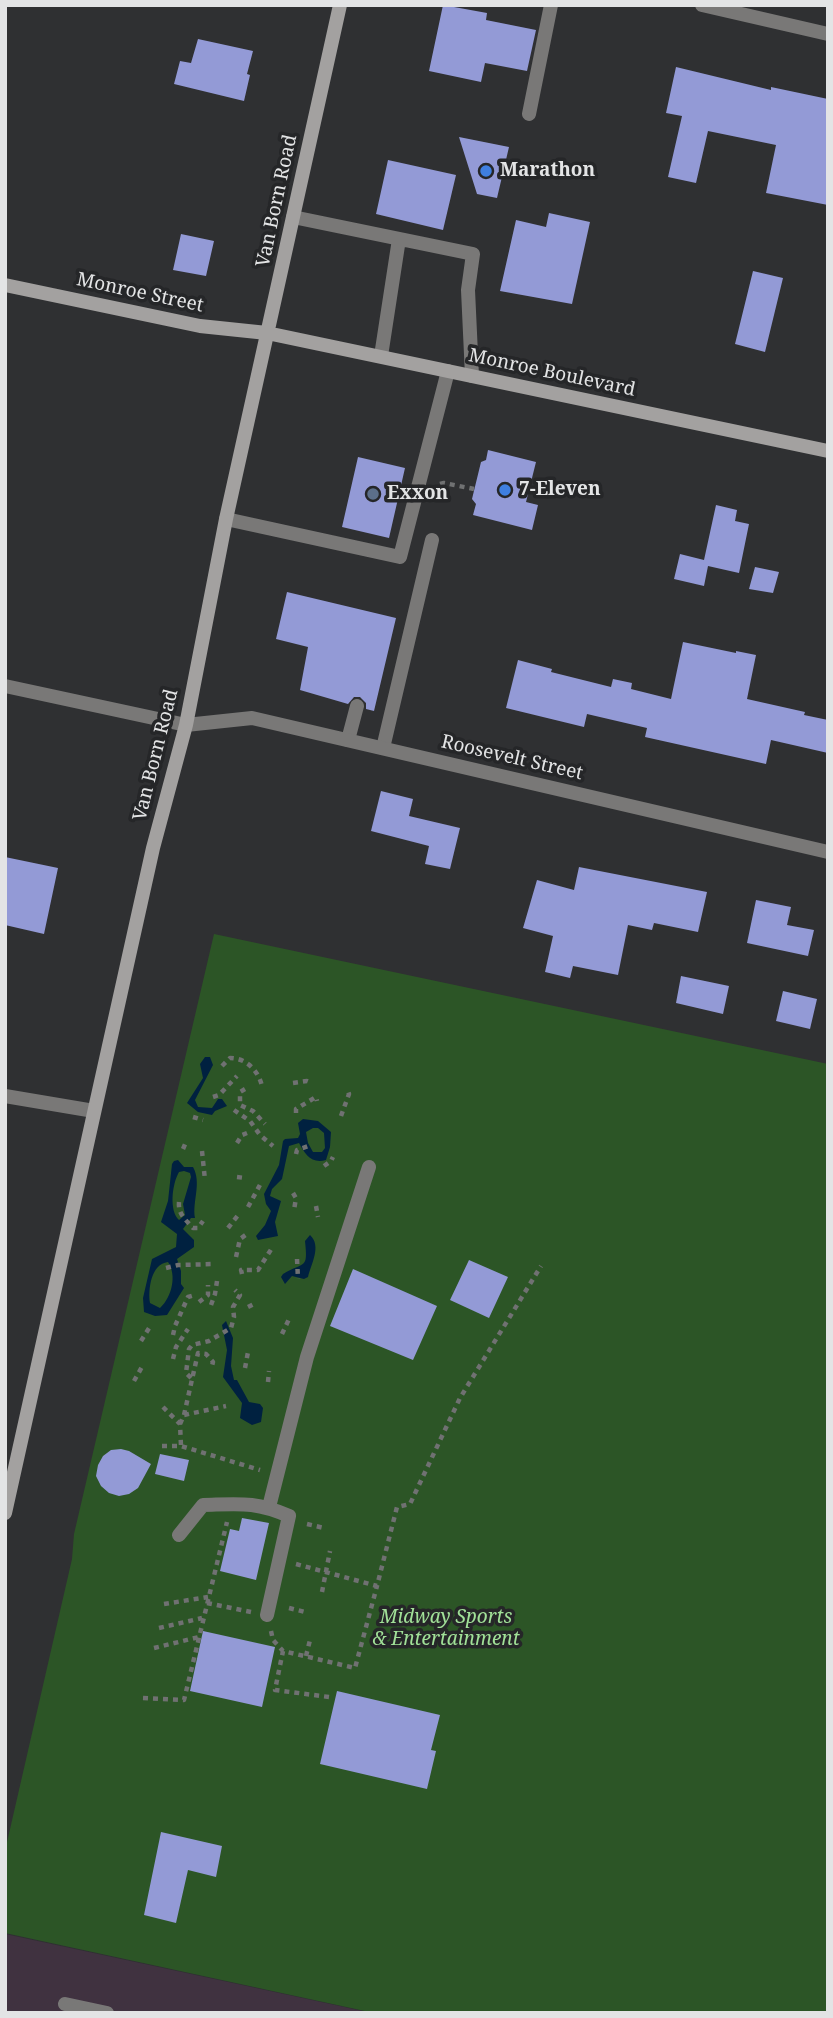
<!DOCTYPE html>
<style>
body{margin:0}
#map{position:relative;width:833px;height:2018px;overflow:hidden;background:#2f3032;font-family:"Noto Serif",serif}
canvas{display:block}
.frame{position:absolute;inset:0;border:7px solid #e3e4e5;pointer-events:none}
</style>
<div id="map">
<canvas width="833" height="2018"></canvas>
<div class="frame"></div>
</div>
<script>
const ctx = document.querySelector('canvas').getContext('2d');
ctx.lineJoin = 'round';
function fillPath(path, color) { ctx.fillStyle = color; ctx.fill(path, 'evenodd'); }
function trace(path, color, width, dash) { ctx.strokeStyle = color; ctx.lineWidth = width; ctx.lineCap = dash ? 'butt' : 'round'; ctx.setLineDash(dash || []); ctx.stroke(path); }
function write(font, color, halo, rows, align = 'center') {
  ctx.font = font + ' "Noto Serif",serif'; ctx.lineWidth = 7; ctx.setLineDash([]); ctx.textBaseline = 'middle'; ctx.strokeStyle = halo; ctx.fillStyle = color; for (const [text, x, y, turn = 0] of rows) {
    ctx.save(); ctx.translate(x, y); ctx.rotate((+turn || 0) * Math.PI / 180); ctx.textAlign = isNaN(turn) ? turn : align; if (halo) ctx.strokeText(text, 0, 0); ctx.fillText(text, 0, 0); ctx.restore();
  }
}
fillPath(new Path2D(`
 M5 1934 372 2013H5Z`), '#403240');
fillPath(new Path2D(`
 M214 934 828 1064V2013H374L5 1933V1851L72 1559 74 1534Z`), '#2c5526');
fillPath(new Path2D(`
 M205 1057H210L213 1065 195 1100 198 1107 212 1108 218 1099H222L227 1106 215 1111 212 1115 198 1112 187 1103 203 1078 200 1064Z
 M303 1119 318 1121 331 1132 330 1147 326 1160C311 1164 305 1154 299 1143L289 1146 282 1179 272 1189 270 1196 281 1201 275 1222 278 1236 258 1240 256 1236 265 1225 271 1211 266 1204 264 1194 279 1165 283 1141 285 1139 298 1138 300 1134 298 1123ZM313 1128H318L324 1133 325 1148 322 1152H313L308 1143 306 1132Z
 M178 1160 184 1167H193C202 1183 192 1202 195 1218H191L183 1229 194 1240V1247L177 1259 181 1271V1284L184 1288 167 1315 155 1316 144 1312 143 1298 152 1259 176 1247 177 1234 161 1222 168 1201 172 1164 174 1161ZM184 1171 190 1173 191 1177 183 1204 185 1215 179 1220C169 1211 172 1184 179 1172ZM168 1262C177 1275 172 1297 160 1308L150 1303C148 1289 151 1264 168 1262Z
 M310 1235C322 1246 311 1264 308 1277L304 1279 292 1276 285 1284 281 1277 283 1274C305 1261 308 1270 305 1241Z
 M226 1321 233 1338 231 1366 234 1380H237L249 1402 260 1404 263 1408 261 1422 252 1425 240 1418 242 1403 223 1377 227 1350 222 1325Z`), '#002140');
fillPath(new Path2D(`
 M443 5 487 13 486 20 536 30 527 71 485 63 481 82 429 71Z
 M198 39 253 51 247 74 250 75 244 101 174 84 180 61 191 63Z
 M676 67 771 90V87L828 99V205L766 193 776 145 708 131 696 183 668 177 682 116 666 113Z
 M459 137 509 147 497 198 477 194Z
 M388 160 456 175 443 230 376 214Z
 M549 213 590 222 572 304 500 291 516 220 546 227Z
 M181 234 214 241 206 276 173 270Z
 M753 271 783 278 765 352 735 344Z
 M488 450 536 462 526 502 538 505 532 530 473 515 476 504 472 499 481 462 486 460Z
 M358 457 405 468 389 538 342 527Z
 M716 505 737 510 735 521 749 524 739 573 708 566 704 586 674 579 680 554 704 560Z
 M755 567 779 572 773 593 749 589Z
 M287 592 396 618 374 711 366 709V703L360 697H354L348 704 300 690 308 647 276 639Z
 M683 642 736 653V651L756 655 747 699 805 712 804 715 828 720V753L771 740 766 764 645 737 647 728 587 714 584 727 506 708 518 660 552 669 551 672 611 687 613 679 632 683 631 689 671 699Z
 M381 791 413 799 409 816 460 828 450 869 425 864 429 846 371 831Z
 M5 857 58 868 44 934 5 925Z
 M579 867 707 892 698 932 654 923 652 930 628 925 618 975 573 966 570 978 545 972 553 936 523 928 537 880 574 890Z
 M756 900 791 907 787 925 814 930 808 956 747 943Z
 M681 976 729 986 723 1014 676 1003Z
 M783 991 817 999 810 1029 776 1021Z
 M469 1260 508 1277 489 1318 450 1300Z
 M353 1269 437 1306 413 1360 330 1326Z
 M121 1449 129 1451 151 1464 138 1488 129 1494 119 1496 109 1493 101 1486 96 1476 98 1465 103 1456 111 1450Z
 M160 1454 189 1460 184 1481 155 1474Z
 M242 1518 269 1523 256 1580 220 1571 230 1529 239 1531Z
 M203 1631 275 1647 262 1707 190 1691Z
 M337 1691 440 1715 431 1750 436 1751 427 1789 320 1764Z
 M161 1832 222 1846 216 1877 188 1870 176 1923 144 1915Z`), '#939ad6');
trace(new Path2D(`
 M440 484 444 483 474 489
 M222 1066 230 1058C246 1058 258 1070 262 1086
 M293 1083 307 1081 312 1083
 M245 1089 240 1092V1105L253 1111 265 1124
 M213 1097 219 1095 237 1076
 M234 1110 250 1121 260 1135 273 1146
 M296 1113V1109L316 1097 317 1101
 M341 1116 349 1094 348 1091
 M193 1117 203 1120
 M237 1143 242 1135 247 1133
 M183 1149 186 1142
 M202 1151 205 1180
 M296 1154 297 1150 311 1145
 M324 1166 331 1161 333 1157
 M237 1177 245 1178
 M293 1193 296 1198 294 1210
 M179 1202C178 1214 185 1219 193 1228H198L203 1221
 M316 1206 318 1217
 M248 1207 261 1183
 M228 1228 239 1214
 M236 1257 240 1239 247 1234
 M297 1259 298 1279
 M166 1268 178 1265 215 1264
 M242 1274 241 1270H258L272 1248
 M199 1302 208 1295V1285
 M211 1305 215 1294 217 1281
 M248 1307 254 1304
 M282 1334 289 1319
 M173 1335 175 1326 188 1297 195 1295
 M141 1341 151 1325
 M173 1359 176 1347 188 1329
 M245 1368 248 1352
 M191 1378 186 1373 189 1349 192 1345 209 1341 231 1328 234 1317 233 1307 240 1295 235 1290
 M134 1381 143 1365
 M268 1382 269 1371
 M163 1407 180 1424 181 1446
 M184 1415 198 1353 206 1354 213 1362 212 1366
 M180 1424 184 1415 226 1406
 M162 1446H181L260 1470
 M307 1524 324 1528
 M296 1564 377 1586 397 1507 410 1504 460 1398 541 1266
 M322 1592 330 1551
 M207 1603 251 1612
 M164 1604 208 1597
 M289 1608 305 1612
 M159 1628 202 1618
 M271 1631 273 1640 283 1651
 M154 1648 199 1637
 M306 1656 310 1640
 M329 1697 275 1690 283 1651 355 1668 377 1586
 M143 1698 184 1700 227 1522`), '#707172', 4.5, [5, 5]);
trace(new Path2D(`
 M529 114 551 5
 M293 217 473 254 468 290 472 376
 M381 356 399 239
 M226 519 400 557 448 371
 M348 740 357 706
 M383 748 432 540
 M269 1507 307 1357 369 1167
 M179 1535 203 1505C239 1504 255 1501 289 1516L267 1615
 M65 2004 107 2013`), '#797877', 14);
trace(new Path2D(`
 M702 5 828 34
 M5 686 186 725 252 718 828 852
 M5 1096 94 1111`), '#797877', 14);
trace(new Path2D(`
 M5 285 200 326 267 333 828 451
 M5 1513 153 848 186 725 226 519 340 5`), '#a3a1a0', 14);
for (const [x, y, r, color] of [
 [486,171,7,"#3f7fe0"],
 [505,490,7,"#3f7fe0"],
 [373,494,7,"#5c6f8a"]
]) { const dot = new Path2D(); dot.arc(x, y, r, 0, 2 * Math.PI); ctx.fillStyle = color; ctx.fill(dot); trace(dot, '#252628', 2.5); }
write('bold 19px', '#e3e4e5', '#252628', [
 ["Marathon",500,171],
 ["7-Eleven",519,490],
 ["Exxon",387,494]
], 'left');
write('19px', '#e3e4e5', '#252628', [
 ["Van Born Road",277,201,-78],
 ["Monroe Street",140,293,12],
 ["Monroe Boulevard",552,373,12],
 ["Van Born Road",156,755,-76],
 ["Roosevelt Street",512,758,13]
]);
write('italic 19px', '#a1e198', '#252628', [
 ["Midway Sports",446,1618],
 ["& Entertainment",446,1640]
]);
</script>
